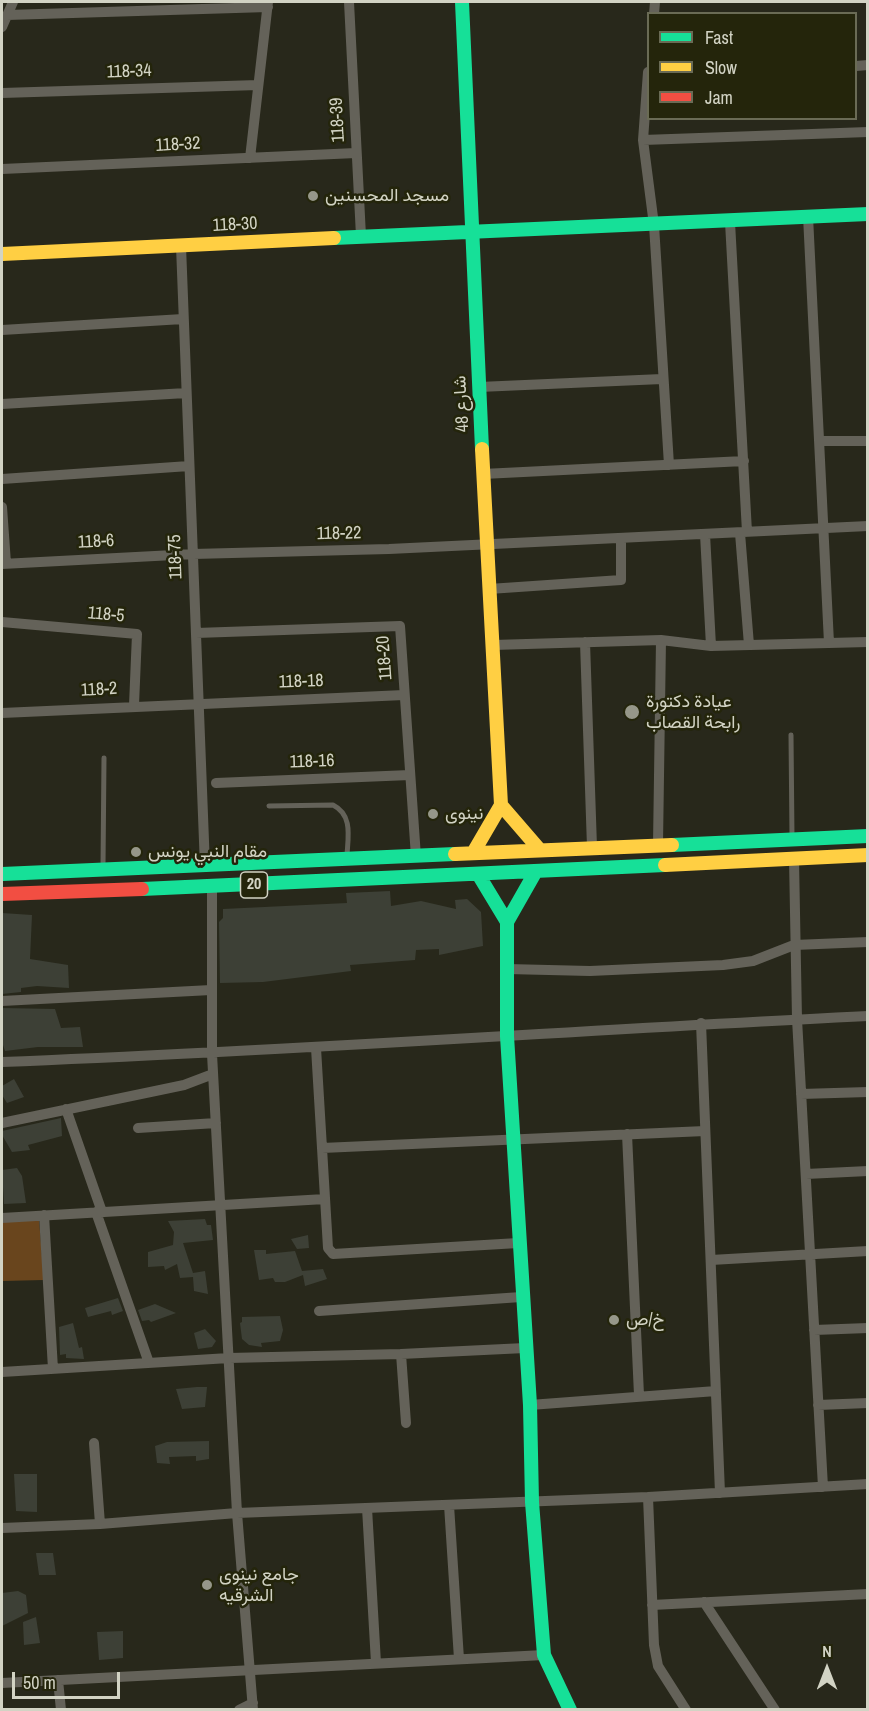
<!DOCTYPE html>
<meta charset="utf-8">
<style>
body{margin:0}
#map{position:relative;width:869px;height:1711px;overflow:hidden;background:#28281b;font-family:"Archivo Narrow",sans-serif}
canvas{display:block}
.frame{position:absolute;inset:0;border:3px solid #d2d3c4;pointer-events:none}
.legend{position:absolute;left:647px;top:12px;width:210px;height:108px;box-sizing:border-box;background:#24250b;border:2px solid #6a6b55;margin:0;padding:8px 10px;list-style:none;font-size:18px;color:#d2d3c4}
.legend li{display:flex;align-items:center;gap:12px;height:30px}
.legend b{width:30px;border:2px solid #6a6b55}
.north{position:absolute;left:797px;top:1639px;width:60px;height:60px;-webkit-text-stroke:4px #24250b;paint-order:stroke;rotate:0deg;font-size:16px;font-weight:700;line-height:24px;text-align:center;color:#d2d3c4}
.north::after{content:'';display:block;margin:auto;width:21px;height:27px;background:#d2d3c4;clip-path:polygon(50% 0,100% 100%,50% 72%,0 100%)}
.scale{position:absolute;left:12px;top:1672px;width:108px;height:27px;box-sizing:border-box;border:3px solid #d2d3c4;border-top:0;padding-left:8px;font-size:18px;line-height:21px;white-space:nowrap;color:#d2d3c4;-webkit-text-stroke:4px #24250b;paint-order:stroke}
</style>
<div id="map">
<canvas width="869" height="1711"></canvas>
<div class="frame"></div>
<ul class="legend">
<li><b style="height:8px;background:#16e098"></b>Fast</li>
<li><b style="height:8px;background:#ffcf43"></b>Slow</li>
<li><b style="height:8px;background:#f24e42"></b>Jam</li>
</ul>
<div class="north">N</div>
<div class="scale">50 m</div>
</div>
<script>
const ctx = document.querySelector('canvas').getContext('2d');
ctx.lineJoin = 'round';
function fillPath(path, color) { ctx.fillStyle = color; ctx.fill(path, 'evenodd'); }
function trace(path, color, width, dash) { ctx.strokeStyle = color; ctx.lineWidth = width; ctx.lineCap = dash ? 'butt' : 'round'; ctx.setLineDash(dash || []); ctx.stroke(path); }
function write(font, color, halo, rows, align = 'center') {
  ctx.font = font + ' "Archivo Narrow",Vazirmatn,sans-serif'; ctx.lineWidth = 5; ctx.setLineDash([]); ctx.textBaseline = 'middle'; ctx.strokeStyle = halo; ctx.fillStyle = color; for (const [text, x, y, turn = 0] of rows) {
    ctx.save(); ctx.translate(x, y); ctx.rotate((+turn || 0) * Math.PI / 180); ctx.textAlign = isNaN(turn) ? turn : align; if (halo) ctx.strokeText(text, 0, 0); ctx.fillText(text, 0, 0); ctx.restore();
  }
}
fillPath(new Path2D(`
 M39 1220 44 1280 2 1281V1222Z`), '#69451d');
fillPath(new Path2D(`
 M390 891 391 906 421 901 456 909 455 900 467 899 481 912 483 946 439 955V949L416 950 415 960 350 965 351 971 263 982 220 983 219 922 223 918V909L347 903 346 893Z
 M2 913 32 915 30 959 68 965 69 988 37 986 21 988V992L2 994Z
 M2 1008 55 1009 61 1028 80 1027 83 1047H38L5 1051 2 1042Z
 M14 1079 24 1097 7 1103 2 1095V1086Z
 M61 1118 62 1136 28 1145 30 1150 12 1152 2 1135V1131Z
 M17 1168 22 1176 26 1203 4 1204 2 1170Z
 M205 1219 207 1225H211L213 1240 183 1243 193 1273 205 1271 208 1294 194 1291 193 1277 180 1278 177 1264 165 1270 164 1266 148 1267V1252L173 1245 174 1232 168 1221Z
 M308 1235 309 1248 297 1249 291 1239Z
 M254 1250H266V1254L295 1251 302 1271 323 1269 327 1279 305 1286 303 1275 285 1282H275L273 1278 259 1280Z
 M118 1298 123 1311 112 1315 111 1311 88 1317 85 1308Z
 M155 1304 176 1313 151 1322 149 1320 142 1321 138 1310Z
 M280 1316 283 1330 280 1341 261 1343 262 1347 249 1345 242 1339 240 1323 242 1322V1317Z
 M73 1323 79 1348 82 1347 84 1359 66 1358V1354L60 1355 59 1327Z
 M205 1329 216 1341 212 1347 198 1349 194 1333Z
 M197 1387H207L205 1407 182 1409 176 1389Z
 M209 1441V1459L196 1461V1456L169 1457 170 1464 157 1463 155 1446 167 1442Z
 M14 1474H37V1512L16 1511Z
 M36 1553H53L56 1575H39Z
 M18 1591 26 1595 28 1613 2 1626V1593Z
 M36 1617 40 1643 24 1645 23 1622Z
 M123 1631V1658L99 1660 97 1632Z`), '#3d4036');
trace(new Path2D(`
 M791 735 792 837
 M269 806 333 805C353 815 348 837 347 855
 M103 866 104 758`), '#646259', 5);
trace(new Path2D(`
 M349 2 361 236
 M654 14 655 2
 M7 15 268 7
 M2 27 13 2
 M856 66 868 65
 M648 72 643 140 654 225 669 465
 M2 93 258 85
 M643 140 868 132
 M250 158 268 2
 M2 169 356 153
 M808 216 829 643
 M730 222 747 532
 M181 246 205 867
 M2 330 183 319
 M479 387 662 379
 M2 404 186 393
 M819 441H868
 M483 474 744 461
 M2 479 189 466
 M2 507 6 563
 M740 533 749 645
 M705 534 711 646
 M2 564 193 554 389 549 868 526
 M489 589 621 580V538
 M2 622 137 634 134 705
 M196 633 400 626 416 857
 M585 642 592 847
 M493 645 661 640 711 646 868 642
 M2 713 404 695
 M216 783 410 775
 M658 844 661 640
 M794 859 797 1019 823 1487
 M212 887V1054L237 1513 253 1710
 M507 969 590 971 723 965 753 961 794 945 868 942
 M2 1001 211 990
 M701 1023 720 1493
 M316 1048 328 1248 333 1254 518 1243
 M2 1062C290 1051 579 1030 868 1016
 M801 1094 868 1092
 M66 1109 102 1212
 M2 1123 184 1085 213 1074
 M138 1128 216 1123
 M627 1134 639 1395
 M322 1148 705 1131
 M806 1174 868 1171
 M96 1212 149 1363
 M44 1215 53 1369
 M2 1218 325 1199
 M711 1260 868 1251
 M319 1311 521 1297
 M814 1330 868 1328
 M401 1354 406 1423
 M2 1372 229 1358 401 1354 525 1348
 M530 1405 716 1391
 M818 1405 868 1403
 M94 1443 100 1524
 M648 1497 654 1645 658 1666 686 1710
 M449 1505 459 1659
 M367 1508 376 1663
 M2 1528 100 1524 237 1513 648 1497 868 1484
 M704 1602 775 1710
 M652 1605 868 1594
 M58 1680 61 1710
 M2 1683 544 1655
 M239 1710 253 1703`), '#646259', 10);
trace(new Path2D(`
 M462 2 482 449
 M334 238 868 214
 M672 845 868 836
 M536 871 507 922V1036L530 1405 532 1502 544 1655 570 1710
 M2 874 455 854
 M478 874 507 922
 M142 889 665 865`), '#16e098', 14);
trace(new Path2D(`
 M2 254 334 238
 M482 449 501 805
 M501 805 539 849
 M473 853 501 805
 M455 854 672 845
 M665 865 868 855`), '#ffcf43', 14);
trace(new Path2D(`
 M2 894 142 889`), '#f24e42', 14);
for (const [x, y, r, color] of [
 [313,196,6,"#969789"],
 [632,712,8,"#969789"],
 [433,814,6,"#969789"],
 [136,852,6,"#969789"],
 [614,1320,6,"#969789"],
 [207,1585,6,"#969789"]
]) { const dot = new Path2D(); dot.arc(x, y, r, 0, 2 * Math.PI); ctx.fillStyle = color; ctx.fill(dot); trace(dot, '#24250b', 2); }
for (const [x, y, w] of [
 [254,885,27]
]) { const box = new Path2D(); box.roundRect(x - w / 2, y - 13, w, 26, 4.5); ctx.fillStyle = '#24250b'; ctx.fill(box); trace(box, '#d2d3c4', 1.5); }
write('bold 16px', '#d2d3c4', null, [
 ["20",254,885]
]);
write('18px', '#d2d3c4', '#24250b', [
 ["118-34",129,72,-2],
 ["118-39",338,120,-93],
 ["118-32",178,145,-3],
 ["118-30",235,225,-3],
 ["شارع 48",462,404,-93],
 ["118-22",339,534,-1],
 ["118-6",96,542,-3],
 ["118-75",176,557,-92],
 ["118-5",106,615,5],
 ["118-20",385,658,-94],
 ["118-18",301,682,-2],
 ["118-2",99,690,-3],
 ["118-16",312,762,-2]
]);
write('18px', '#d2d3c4', '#24250b', [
 ["مسجد المحسنين",325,196],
 ["عيادة دكتورة",646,702],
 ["رابحة القصاب",646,723],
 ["نينوى",445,814],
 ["مقام النبي يونس",148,852],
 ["خ/ص",626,1320],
 ["جامع نينوى",219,1575],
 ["الشرقيه",219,1596]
], 'left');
</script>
